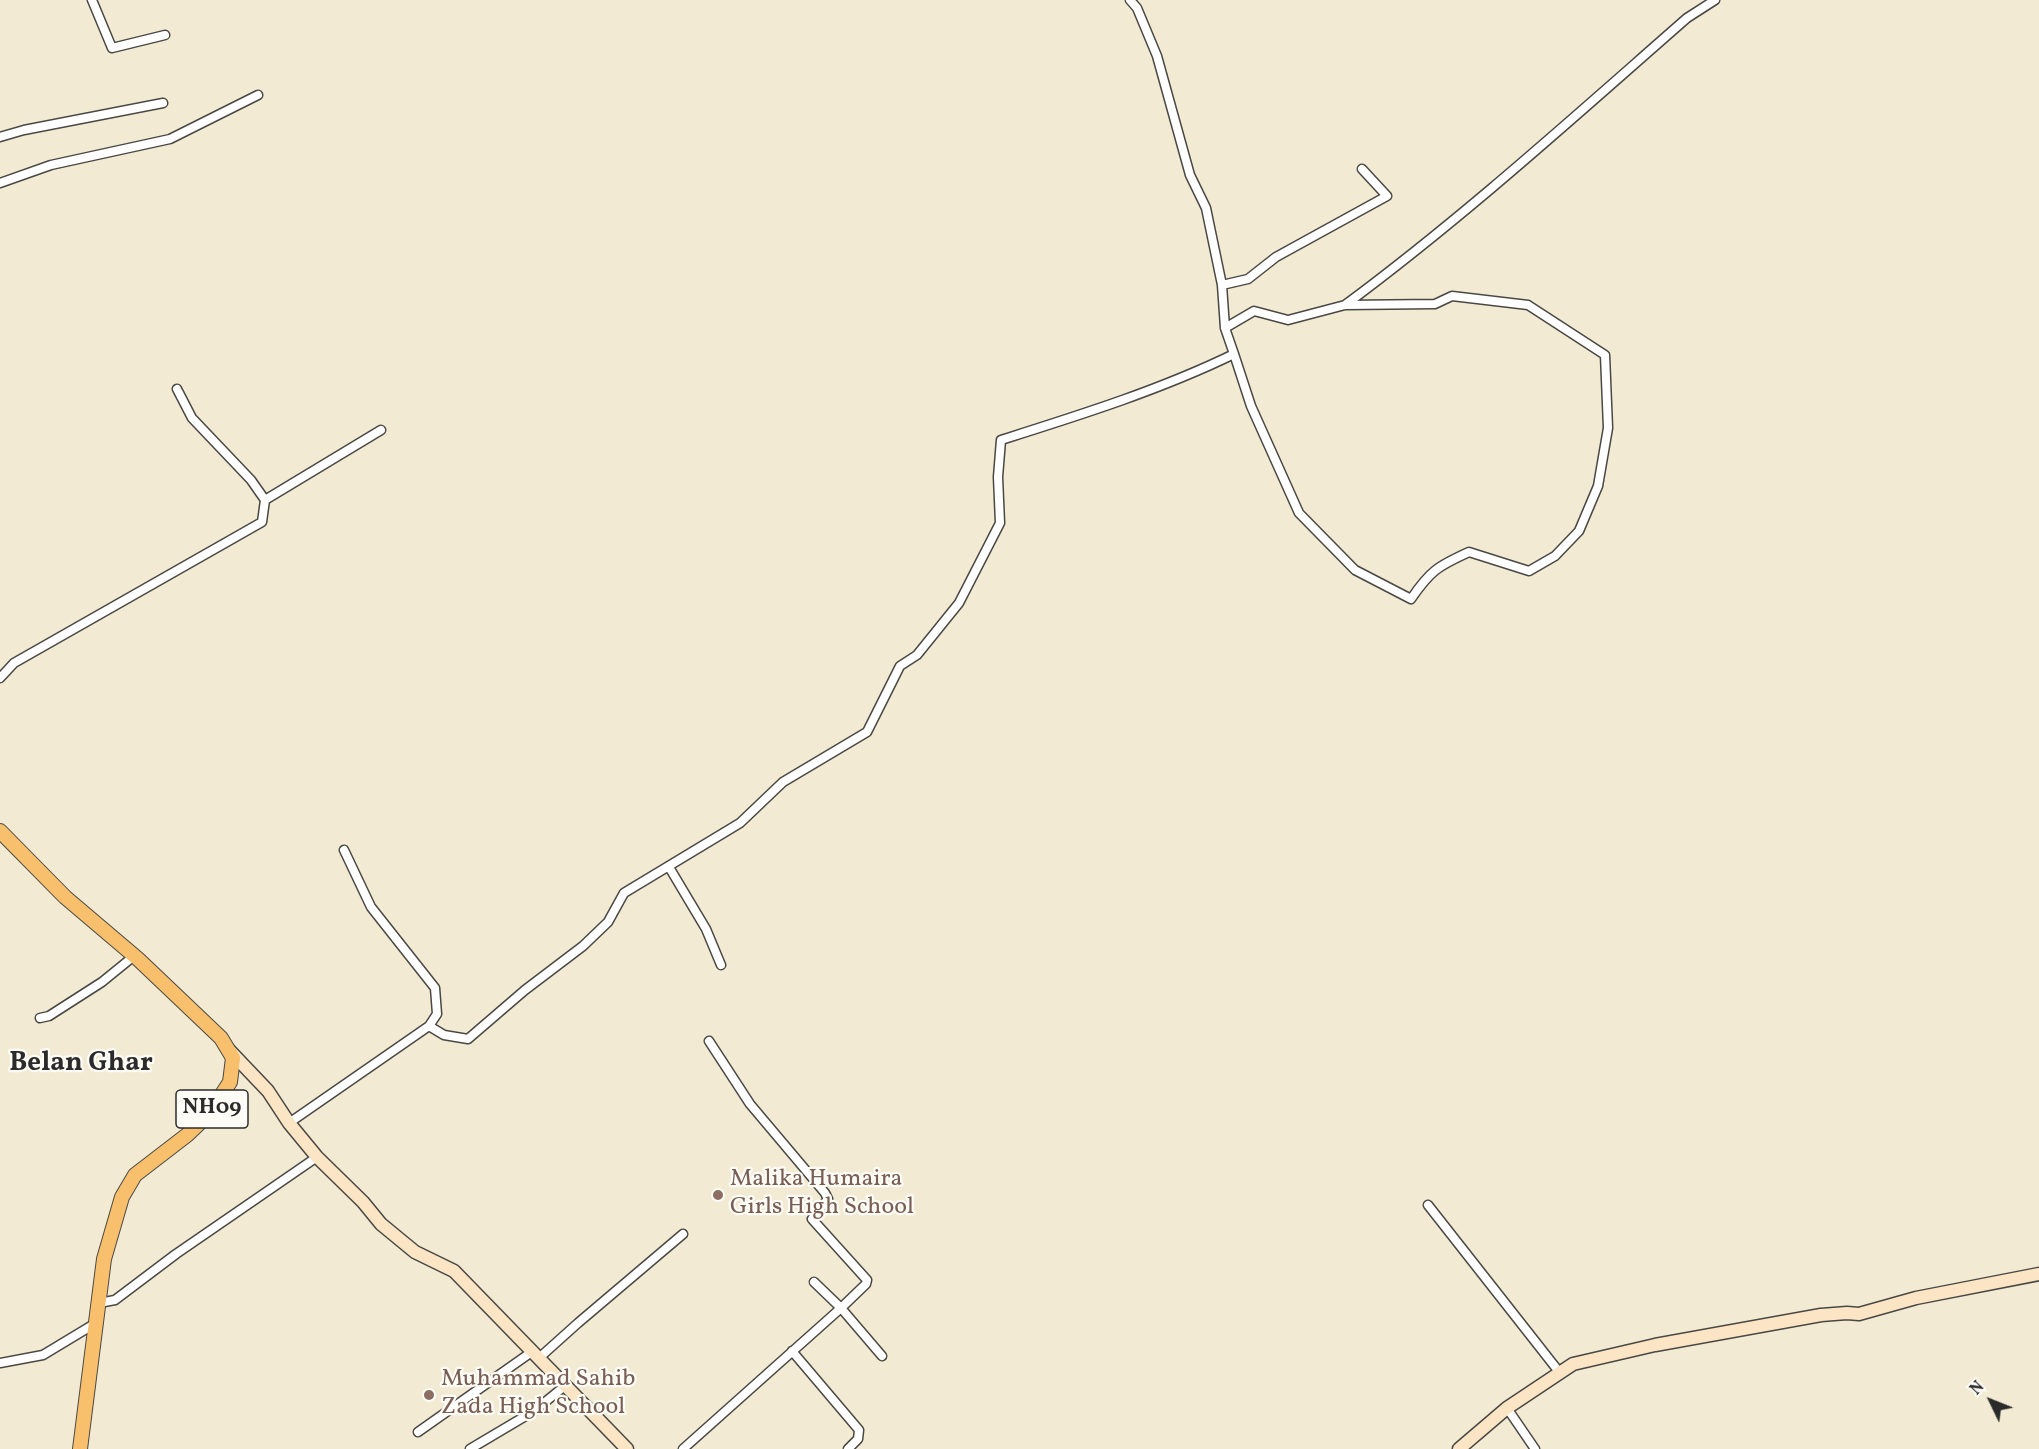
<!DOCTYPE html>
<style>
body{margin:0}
#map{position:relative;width:2039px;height:1449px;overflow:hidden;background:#f2ead2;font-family:Vollkorn,serif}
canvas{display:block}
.north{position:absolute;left:1961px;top:1371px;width:60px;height:60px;-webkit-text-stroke:4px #fdfcf7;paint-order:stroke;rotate:313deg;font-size:16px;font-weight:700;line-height:24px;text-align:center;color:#2b2b2b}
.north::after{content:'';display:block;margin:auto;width:21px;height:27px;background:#2b2b2b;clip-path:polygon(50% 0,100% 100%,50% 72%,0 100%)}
</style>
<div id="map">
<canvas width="2039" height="1449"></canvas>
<div class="north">N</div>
</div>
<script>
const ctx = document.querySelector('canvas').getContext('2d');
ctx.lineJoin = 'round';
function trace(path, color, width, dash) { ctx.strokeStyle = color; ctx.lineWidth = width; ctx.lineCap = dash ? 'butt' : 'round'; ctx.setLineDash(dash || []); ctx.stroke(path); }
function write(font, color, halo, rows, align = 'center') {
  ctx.font = font + ' Vollkorn,serif'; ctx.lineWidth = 4.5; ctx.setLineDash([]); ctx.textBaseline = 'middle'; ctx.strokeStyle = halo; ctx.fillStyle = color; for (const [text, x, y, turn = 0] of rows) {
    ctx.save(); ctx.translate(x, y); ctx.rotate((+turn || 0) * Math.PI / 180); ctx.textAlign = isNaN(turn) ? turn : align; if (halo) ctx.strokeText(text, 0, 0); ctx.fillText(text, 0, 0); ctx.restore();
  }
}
const street = new Path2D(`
 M92 0 112 48 165 35
 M0 137 24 130 163 103
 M0 183 51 165 170 139 258 95
 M1222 285 1248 279 1276 257 1387 196 1362 169
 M1345 305C1465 216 1575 116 1687 18L1715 0
 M1225 328 1254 311 1288 320 1345 305 1435 304 1452 296 1528 305 1605 355 1608 428 1598 486 1579 531 1555 556 1529 571 1469 552C1438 566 1430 571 1411 599L1355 570 1299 513 1251 406 1234 354
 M177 389 192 418 251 480 265 500
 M0 678 14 663 262 522 265 500 381 430
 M344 850 371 907 435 988 437 1014 429 1026
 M669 867 706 929 721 965
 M40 1018 49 1016 102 982 134 956
 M289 1123 429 1026 444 1035 468 1039 525 990 583 946 608 922 624 893 740 823 783 782 867 732 900 666 917 655 959 603 1000 523 998 477 1001 440C1080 415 1160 390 1234 354L1225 328 1222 285 1206 208 1190 175 1157 56 1137 8 1130 0
 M1428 1205 1560 1373
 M814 1282 841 1308 882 1356
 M99 1303 115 1300 176 1254 317 1157
 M792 1351 859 1430 858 1439 848 1449
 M539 1358 578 1323 683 1234
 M0 1363 43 1355 96 1323
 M1507 1408 1535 1449
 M418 1432 533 1351
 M470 1449 534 1411 566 1385
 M683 1449 841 1308 866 1284 867 1280 812 1219 828 1199 825 1193 750 1104 709 1041`);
const secondary = new Path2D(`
 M228 1049 268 1091 289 1123 317 1157 363 1202 381 1224 415 1252 454 1271 627 1449
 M1459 1449 1507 1408 1573 1364 1655 1345 1821 1315 1847 1313 1859 1314 1916 1298 2039 1274`);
const primary = new Path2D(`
 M0 831 65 897 138 959 221 1038 233 1058 230 1082 210 1113 187 1135 135 1175 122 1197 104 1259 80 1449`);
trace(street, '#494844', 11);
trace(secondary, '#494844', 15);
trace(primary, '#494844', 16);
trace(street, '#fff', 8);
trace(secondary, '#fce5c4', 12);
trace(primary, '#f8bf6c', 14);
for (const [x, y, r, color] of [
 [718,1195,6,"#8d6e63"],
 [429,1395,6,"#8d6e63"]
]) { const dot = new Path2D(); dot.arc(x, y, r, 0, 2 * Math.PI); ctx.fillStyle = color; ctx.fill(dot); trace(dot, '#fdfcf7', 2); }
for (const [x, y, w] of [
 [212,1109,72]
]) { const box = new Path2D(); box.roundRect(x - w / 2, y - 19, w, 38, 4.5); ctx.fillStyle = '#fdfcf7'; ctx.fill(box); trace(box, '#2b2b2b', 1.5); }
write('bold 22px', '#2b2b2b', null, [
 ["NH09",212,1109]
]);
write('24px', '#785e54', '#fdfcf7', [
 ["Malika Humaira",730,1181],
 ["Girls High School",730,1209],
 ["Muhammad Sahib",441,1381],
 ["Zada High School",441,1409]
], 'left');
write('bold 27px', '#2b2b2b', '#fdfcf7', [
 ["Belan Ghar",81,1065]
]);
</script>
